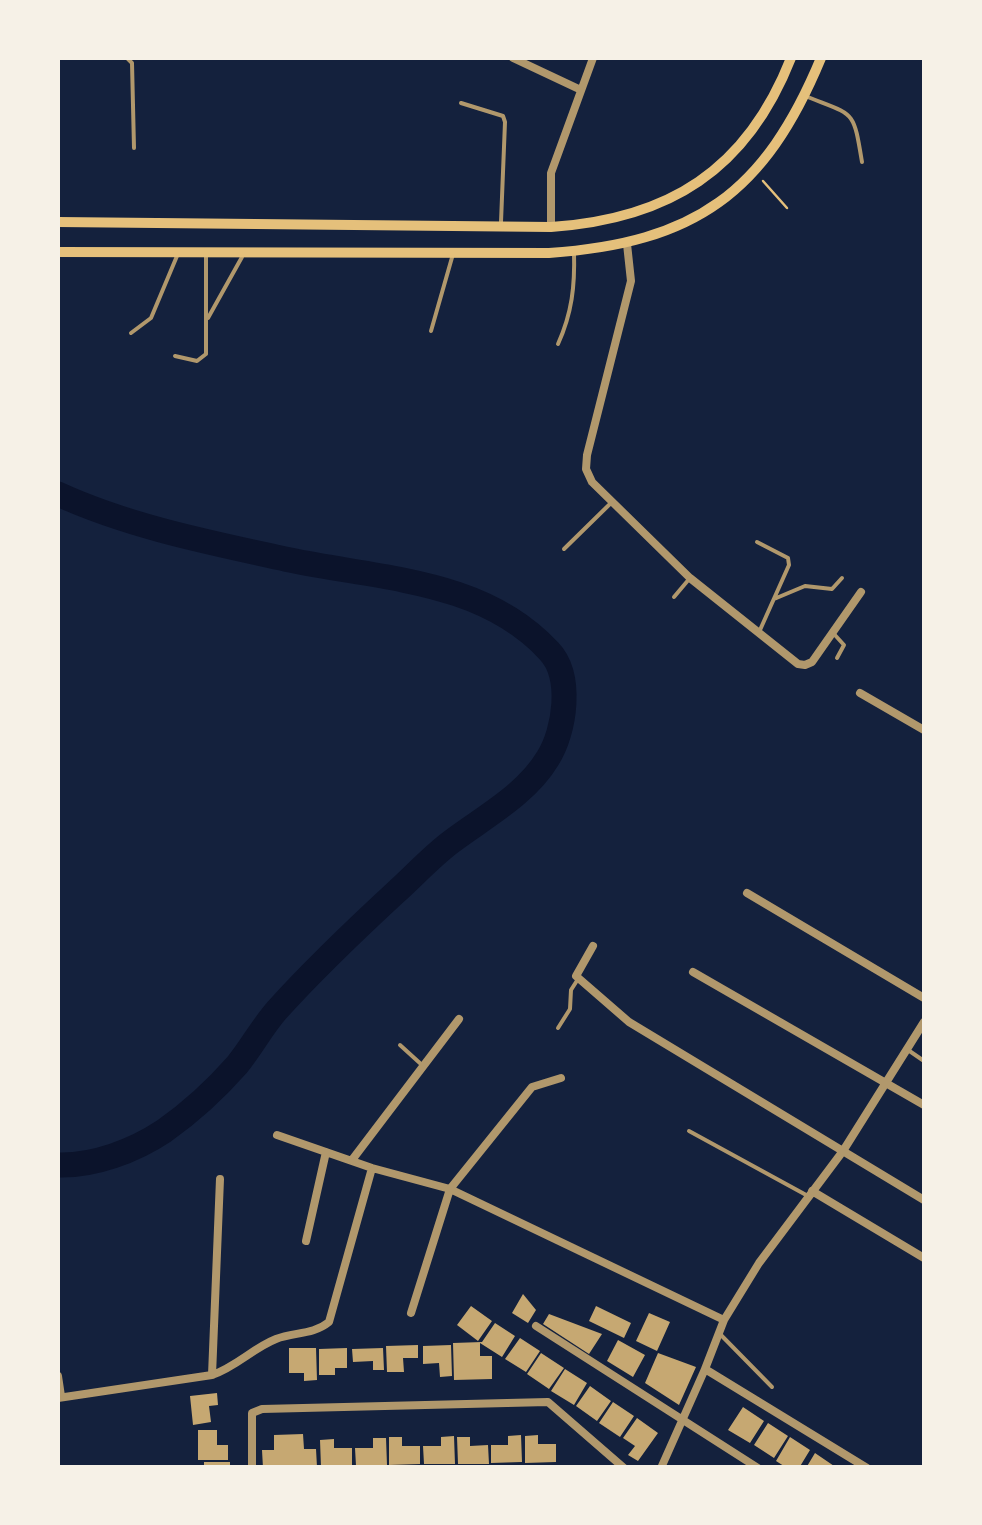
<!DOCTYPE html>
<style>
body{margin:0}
#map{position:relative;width:982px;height:1525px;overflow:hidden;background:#14213d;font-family:Merriweather,serif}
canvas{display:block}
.frame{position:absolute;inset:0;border:60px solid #f6f1e7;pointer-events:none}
</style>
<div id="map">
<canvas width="982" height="1525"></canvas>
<div class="frame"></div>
</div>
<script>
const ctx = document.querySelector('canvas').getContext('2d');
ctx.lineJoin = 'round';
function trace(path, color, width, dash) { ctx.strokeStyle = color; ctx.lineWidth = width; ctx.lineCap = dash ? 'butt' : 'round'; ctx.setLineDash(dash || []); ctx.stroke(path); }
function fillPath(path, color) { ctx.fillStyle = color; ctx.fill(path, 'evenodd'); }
trace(new Path2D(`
 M58 494C130 527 212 543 290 560 379 579 483 579 549 651 573 676 565 731 548 758 526 795 484 817 451 842 431 857 414 876 395 893 355 930 314 969 277 1010 262 1027 251 1048 237 1065 215 1090 191 1112 164 1131 134 1151 94 1166 58 1165`), '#0b132b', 25);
fillPath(new Path2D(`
 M523 1294 536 1310 528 1323 512 1313Z
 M471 1306 492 1321 478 1341 457 1325Z
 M596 1306 631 1323 624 1338 589 1321Z
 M649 1313 670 1322 657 1351 636 1341Z
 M549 1314 602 1334 589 1354 543 1324Z
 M495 1323 515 1336 502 1357 480 1343V1356H492V1379L454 1380 453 1343 482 1342Z
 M520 1338 540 1351 526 1372 505 1359Z
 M618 1340 645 1355 633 1377 607 1361Z
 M418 1345V1358H403L404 1372H387L386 1346Z
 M451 1345 452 1376 440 1377 439 1363 423 1364V1346Z
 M289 1348H316L317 1380 304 1381V1373H289Z
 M347 1348V1368H335V1375H319V1349Z
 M383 1348 384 1370H373V1361L353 1362 352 1349Z
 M541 1353 564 1368 549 1389 527 1374Z
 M658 1353 696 1367 679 1405 645 1383Z
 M565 1369 587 1383 574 1405 551 1391Z
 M590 1386 611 1401 597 1421 576 1406Z
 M217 1393 218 1405 209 1406 211 1422 193 1425 190 1396Z
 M613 1402 634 1416 620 1437 599 1423Z
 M743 1407 764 1421 750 1443 728 1430Z
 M637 1418 658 1433 638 1461 628 1455 635 1446 623 1438Z
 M768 1423 788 1436 774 1458 754 1445Z
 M198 1430H217V1445H228V1460H198Z
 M303 1434 304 1449H316L317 1467 263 1468 262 1450H274V1435Z
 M521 1435 522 1462 491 1463V1445H508V1436Z
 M538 1435V1444H556V1462L525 1463V1436Z
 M454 1436 455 1464H424L423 1446H441V1437Z
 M389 1437H402V1446H420V1464L389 1465Z
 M457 1437H470V1446L488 1445 489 1464H458Z
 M790 1437 810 1450 799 1468H787L776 1461Z
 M373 1438H386L387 1465 356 1466 355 1448H373Z
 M334 1439V1448H352V1466L321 1467 320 1440Z
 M815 1453 837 1468H806Z
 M204 1462H230V1468H204Z`), '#c6a872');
trace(new Path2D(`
 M763 181 787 208`), '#e5c07b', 2.5);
trace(new Path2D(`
 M58 58H89
 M127 58 132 63 134 148
 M805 96C855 116 853 108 862 162
 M461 103 503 116 505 122 501 222
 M208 318 242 257
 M431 331 453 254
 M131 333 151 318 177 256
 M558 344C572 313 575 286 574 252
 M175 356 197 361 206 354V257
 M757 542 788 558 789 565 760 630
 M564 549 613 501
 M674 597 690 578
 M774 599 805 586 832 589 842 578
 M834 634 844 645 837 658
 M924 689V698
 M558 1028 570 1009 571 990 578 979
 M400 1045 422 1065
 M908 1050 924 1061
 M689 1131 808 1196
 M719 1333 772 1387`), '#b1986c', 4);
trace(new Path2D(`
 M513 58 581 90
 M551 227V173L593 58
 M627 244 631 281 587 455 586 469 592 482 690 578 798 664 805 665 812 662 861 592
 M860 693 924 730
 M747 893 924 998
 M593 946 576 976 629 1022 924 1200
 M693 972 924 1105
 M277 1135 372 1168 450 1189 724 1320
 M352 1160 459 1019
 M812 1191 924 1258
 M306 1241 326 1152
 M411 1313 450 1189 532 1087 561 1078
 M536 1326 758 1468
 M212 1375 220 1179
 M58 1376 61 1396
 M58 1398 212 1375C236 1367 253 1348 276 1339 294 1332 313 1335 329 1322L372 1168
 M252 1468V1413L262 1409 548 1402 624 1468
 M661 1468 705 1369
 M867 1468 705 1369 724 1320 759 1263 843 1151 924 1022`), '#b1986c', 8);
trace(new Path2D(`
 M58 222 551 227C669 219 747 170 791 58
 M58 252 549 253C695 243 765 193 821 58`), '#e5c07b', 10);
</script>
